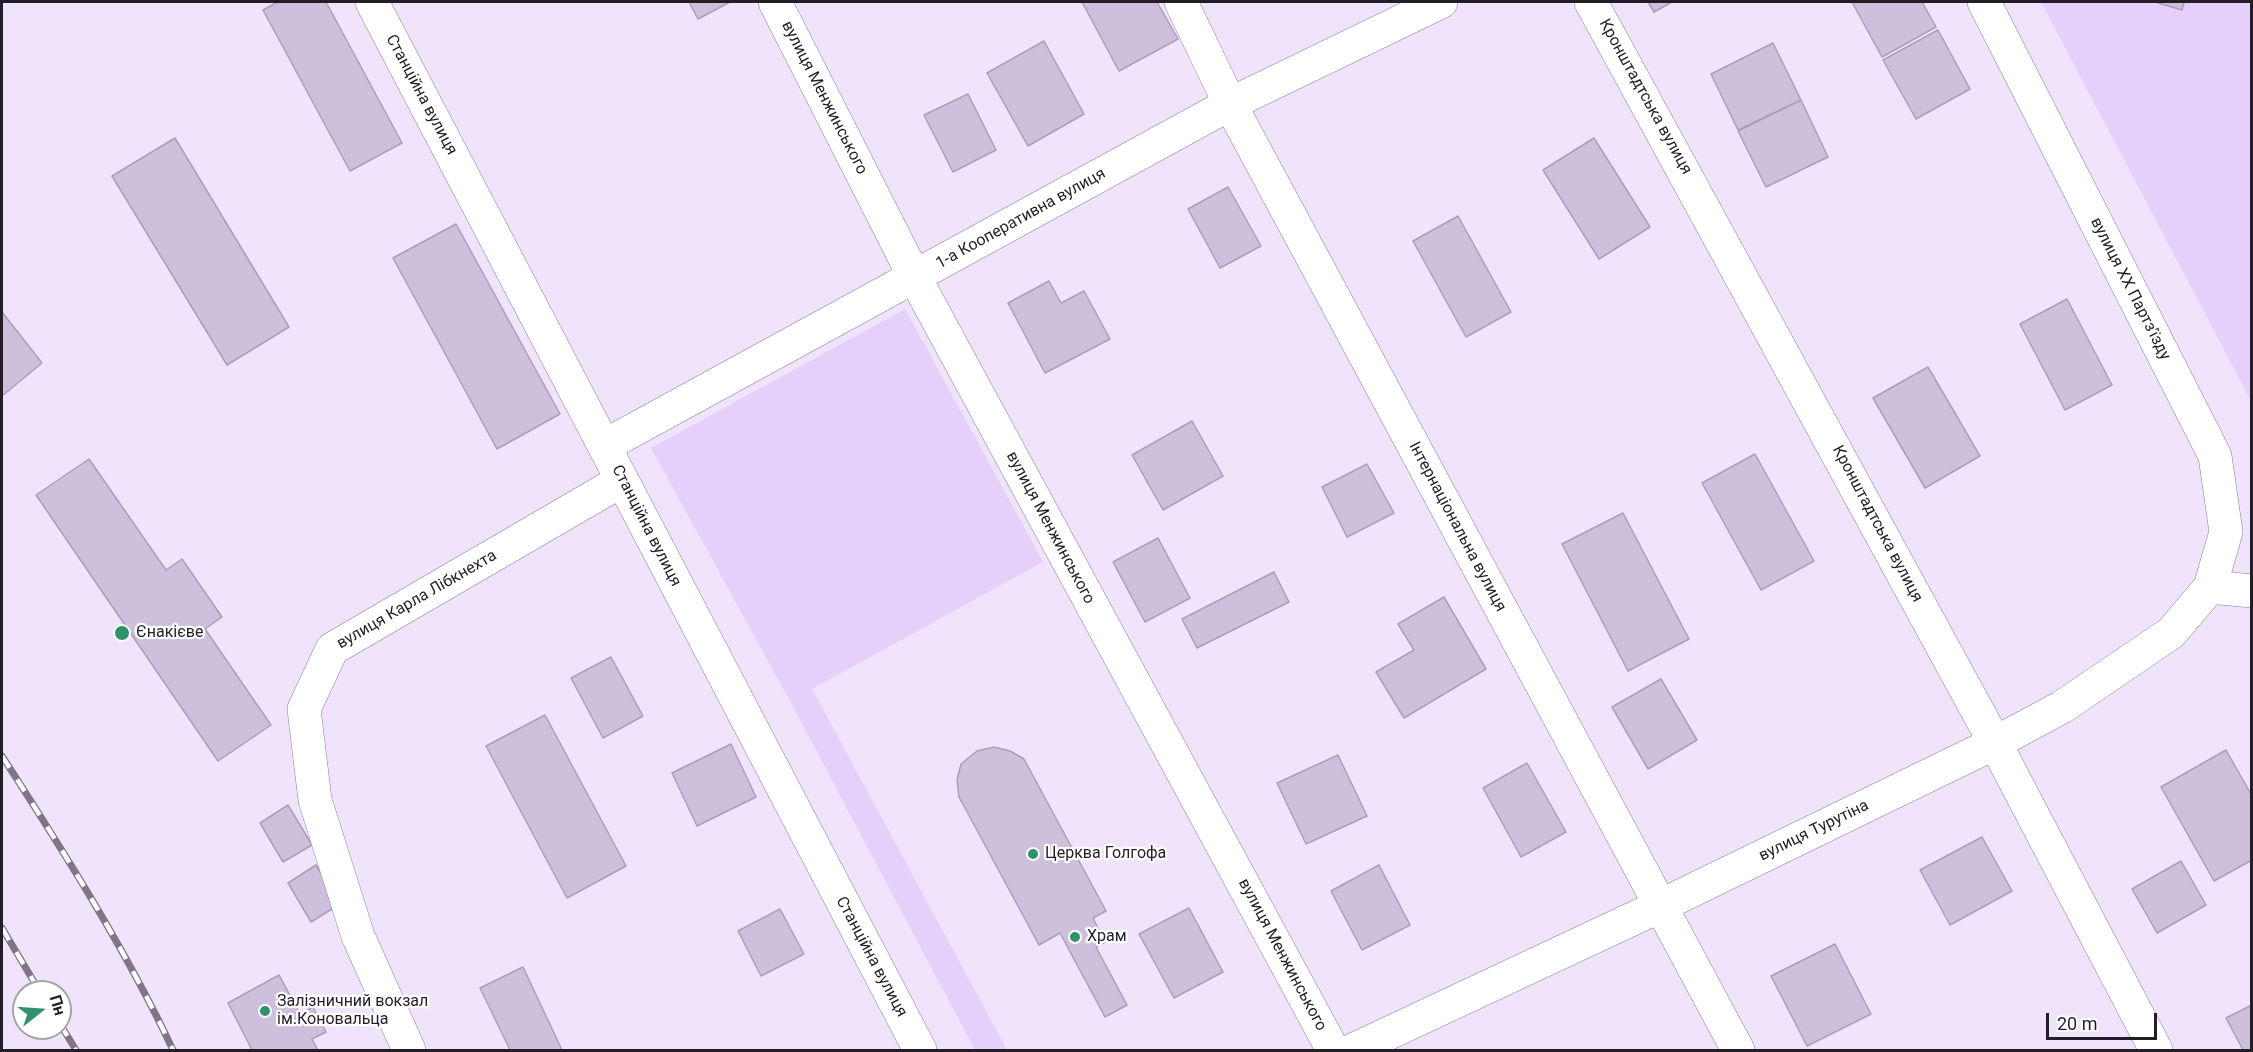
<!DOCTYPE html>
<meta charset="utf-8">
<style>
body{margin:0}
#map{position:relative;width:2253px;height:1052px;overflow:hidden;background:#f0e4fc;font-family:Roboto,sans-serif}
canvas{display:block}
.frame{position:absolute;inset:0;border:3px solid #221d27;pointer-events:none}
.north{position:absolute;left:12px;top:980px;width:60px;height:60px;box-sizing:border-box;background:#fff;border:2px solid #a7a5a9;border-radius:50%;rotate:73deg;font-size:16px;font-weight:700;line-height:24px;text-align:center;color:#221d27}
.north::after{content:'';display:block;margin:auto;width:21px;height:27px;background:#30916a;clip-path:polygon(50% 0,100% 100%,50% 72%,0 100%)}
.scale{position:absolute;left:2046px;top:1013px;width:111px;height:27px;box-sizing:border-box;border:3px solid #221d27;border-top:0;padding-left:8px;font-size:18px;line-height:21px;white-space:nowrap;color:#221d27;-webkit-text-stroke:4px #fff;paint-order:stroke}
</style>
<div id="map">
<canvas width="2253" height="1052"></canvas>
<div class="frame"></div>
<div class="north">Пн</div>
<div class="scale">20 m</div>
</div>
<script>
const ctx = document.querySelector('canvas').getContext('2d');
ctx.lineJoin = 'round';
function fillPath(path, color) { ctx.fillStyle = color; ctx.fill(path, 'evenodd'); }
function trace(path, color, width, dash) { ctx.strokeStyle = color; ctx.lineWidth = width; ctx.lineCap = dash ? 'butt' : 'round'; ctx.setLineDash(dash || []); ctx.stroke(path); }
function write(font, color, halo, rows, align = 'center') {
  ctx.font = font + ' Roboto,sans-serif'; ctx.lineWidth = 4.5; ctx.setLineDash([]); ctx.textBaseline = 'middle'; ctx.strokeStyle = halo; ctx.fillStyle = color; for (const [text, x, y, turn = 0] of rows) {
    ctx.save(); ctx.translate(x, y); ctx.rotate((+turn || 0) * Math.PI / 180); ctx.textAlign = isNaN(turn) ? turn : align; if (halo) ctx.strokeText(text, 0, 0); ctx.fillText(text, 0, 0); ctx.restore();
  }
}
fillPath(new Path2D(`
 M2041 2H2251V401Z
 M905 309 1043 562 812 689 1007 1050H975L790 701 651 448Z`), '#e5cffb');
const building = new Path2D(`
 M278 2H326L402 143 350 171 263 10Z
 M689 2H730L698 19Z
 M1082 2H1157L1178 39 1119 71Z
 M1648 2H1672L1654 12Z
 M1852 2H1922L1936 27 1882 57Z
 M2155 2H2184L2182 10Z
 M1938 30 1970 89 1916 119 1883 60Z
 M1044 41 1084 114 1028 146 987 73Z
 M1773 43 1801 100 1738 130 1711 74Z
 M968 94 996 150 953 172 924 115Z
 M1801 100 1828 157 1766 187 1738 131Z
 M175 138 289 327 227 365 112 176Z
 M1594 138 1650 227 1599 259 1543 170Z
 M1228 187 1261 246 1220 268 1188 209Z
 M1458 216 1511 312 1466 337 1413 241Z
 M456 224 560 414 497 449 393 258Z
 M1049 281 1061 303 1084 291 1110 339 1045 373 1008 303Z
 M2067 299 2112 385 2065 410 2020 324Z
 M2 312 42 363 2 396Z
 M1928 367 1980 456 1925 488 1873 398Z
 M1192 421 1223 476 1163 510 1132 455Z
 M1755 454 1814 561 1761 590 1702 483Z
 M89 459 166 570 182 559 222 617 205 629 271 725 218 761 36 495Z
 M1367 464 1394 513 1347 537 1322 487Z
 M1623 513 1689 639 1628 671 1562 544Z
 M1158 538 1190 598 1145 622 1113 562Z
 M1274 572 1289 602 1197 648 1182 619Z
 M1444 597 1486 669 1404 718 1376 672 1414 650 1398 624Z
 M611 657 643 716 603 738 571 678Z
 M1661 679 1697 740 1648 769 1612 707Z
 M545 715 626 866 567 898 486 746Z
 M731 744 756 797 697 826 672 773Z
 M994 747 1010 751 1024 759 1106 911 1093 918 1105 942 1096 947 1127 1005 1105 1017 1060 933 1039 945 959 797 957 780 961 764 977 751Z
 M2226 750 2252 796V860L2214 881 2161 787Z
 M1338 755 1367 816 1306 844 1277 783Z
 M1527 763 1566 832 1521 857 1483 788Z
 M288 805 312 845 283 862 260 823Z
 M1982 837 2012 891 1950 925 1920 870Z
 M2181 861 2206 905 2157 933 2132 889Z
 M316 865 340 904 311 922 288 883Z
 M1379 865 1410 925 1362 950 1331 891Z
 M1189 908 1223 972 1174 998 1139 934Z
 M780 909 804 954 761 976 738 931Z
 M1835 944 1871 1014 1807 1046 1771 976Z
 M523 967 562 1050H510L480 988Z
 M279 975 300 1014 313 1007 326 1032 312 1039 318 1050H252L228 1003Z
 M2252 1005V1050H2243L2226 1018Z`);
fillPath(building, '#cebfdc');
trace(building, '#ac9eba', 1.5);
const minor = new Path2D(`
 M372 2 920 1050
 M775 2 915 278 1333 1050
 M1181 2 1230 104 1738 1050
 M1591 2 1995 743 2156 1050
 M606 445 1230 104 1441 2
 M2210 587 2252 591
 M409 1050 358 936 315 800 304 709 332 649 621 481
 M1353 1050 1660 906 1995 743 2062 707 2171 633 2210 587 2226 532 2215 456 1984 2`);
trace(minor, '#8c7e99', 34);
trace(minor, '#fff', 33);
const rail = new Path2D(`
 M2 756C63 851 125 948 173 1050
 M2 928 40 992
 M60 1024 76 1050`);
trace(rail, '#7e7686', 7);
trace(rail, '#fff', 4.5, [14]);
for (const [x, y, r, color] of [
 [122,633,8,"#30916a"],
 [1033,854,6,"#30916a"],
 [1075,937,6,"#30916a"],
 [265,1011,6,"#30916a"]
]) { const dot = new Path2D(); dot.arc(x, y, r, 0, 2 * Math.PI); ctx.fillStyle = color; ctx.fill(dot); trace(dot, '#fff', 2); }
write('16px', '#221d27', '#fff', [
 ["Станційна вулиця",421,95,62],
 ["Кронштадтська вулиця",1645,97,61],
 ["вулиця Менжинського",824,98,63],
 ["1-а Кооперативна вулиця",1021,219,-29],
 ["вулиця XX Партз'їзду",2130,289,63],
 ["Кронштадтська вулиця",1877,524,62],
 ["Станційна вулиця",646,526,63],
 ["Інтернаціональна вулиця",1457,527,62],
 ["вулиця Менжинського",1050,528,62],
 ["вулиця Карла Лібкнехта",417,600,-30],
 ["вулиця Турутіна",1814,831,-26],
 ["вулиця Менжинського",1282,955,62],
 ["Станційна вулиця",871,957,62]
]);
write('16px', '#221d27', '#fff', [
 ["Єнакієве",136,633],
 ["Церква Голгофа",1045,854],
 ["Храм",1087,937],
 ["Залізничний вокзал",277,1002],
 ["ім.Коновальца",277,1020]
], 'left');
</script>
